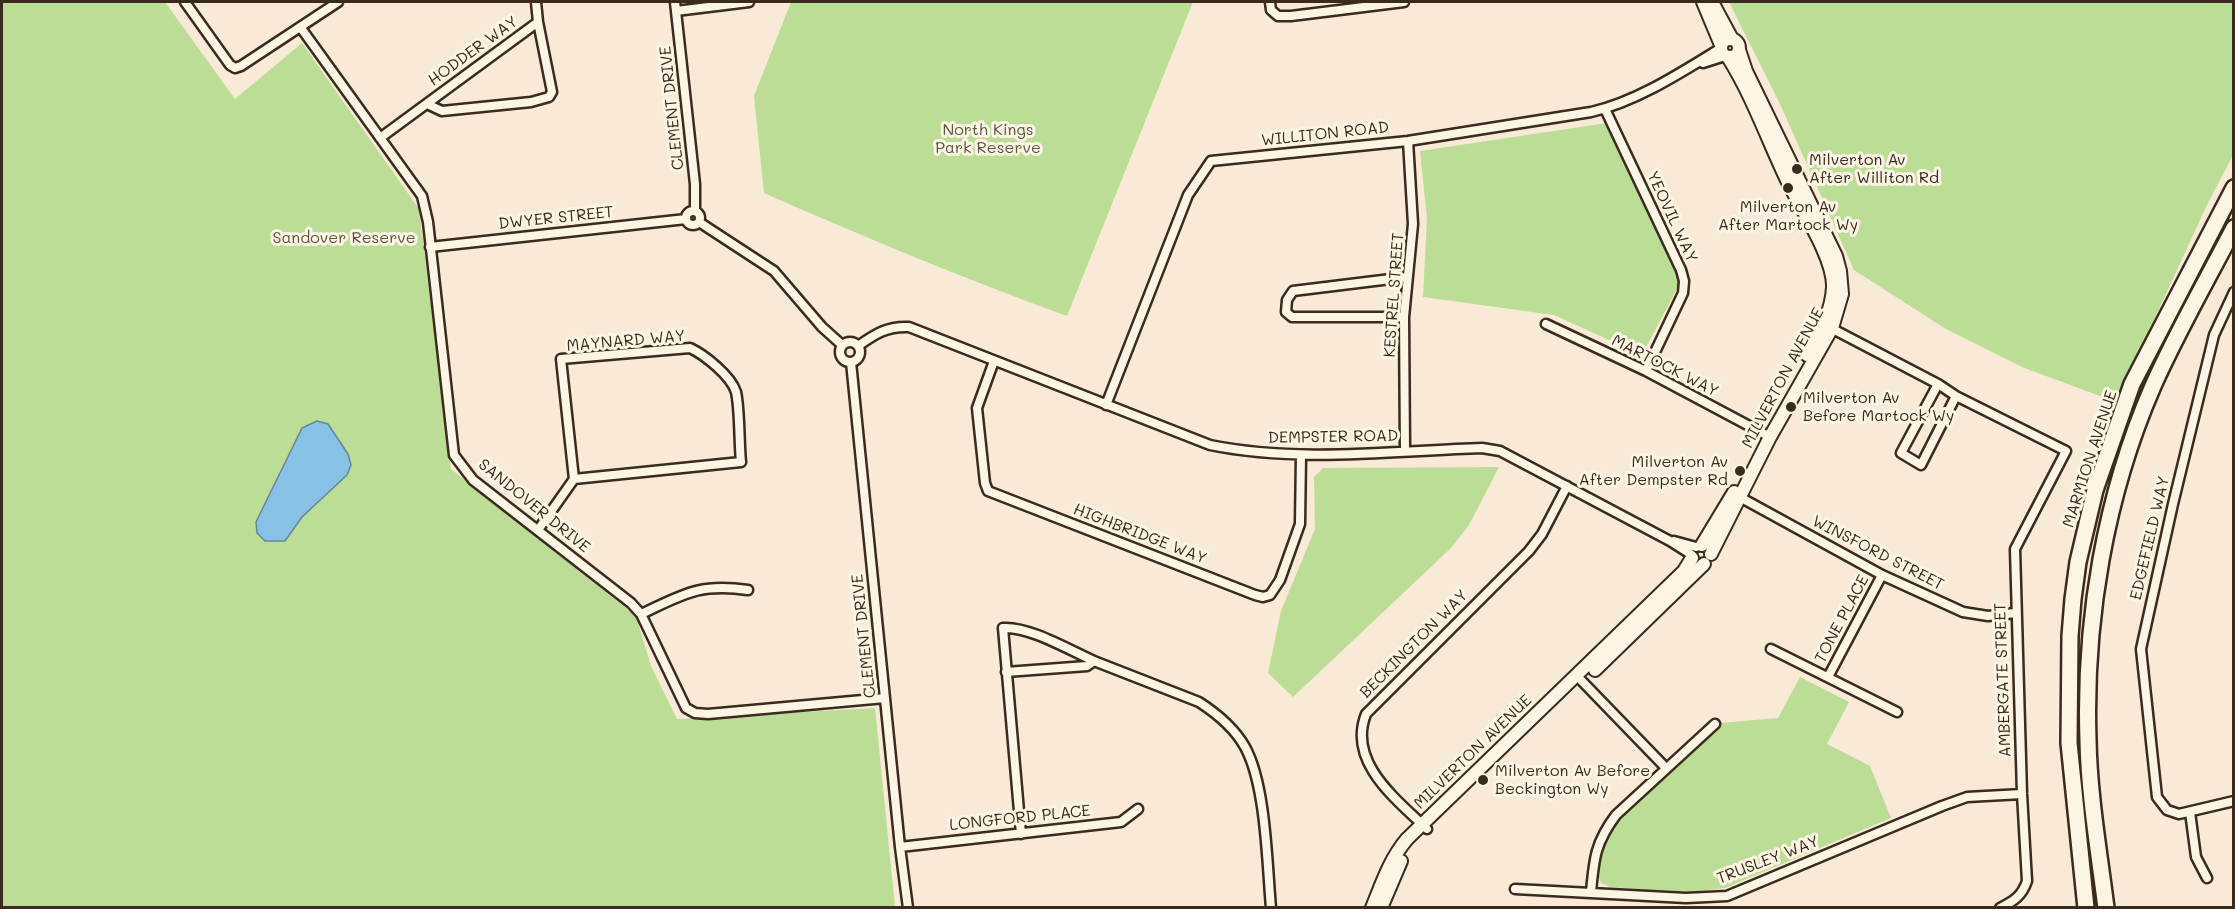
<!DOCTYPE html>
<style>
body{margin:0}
#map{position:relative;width:2235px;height:909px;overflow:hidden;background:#f9e9d7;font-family:Mali,sans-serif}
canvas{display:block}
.frame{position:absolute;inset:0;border:3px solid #3b2a1e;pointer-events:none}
</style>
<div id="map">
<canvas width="2235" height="909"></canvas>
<div class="frame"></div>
</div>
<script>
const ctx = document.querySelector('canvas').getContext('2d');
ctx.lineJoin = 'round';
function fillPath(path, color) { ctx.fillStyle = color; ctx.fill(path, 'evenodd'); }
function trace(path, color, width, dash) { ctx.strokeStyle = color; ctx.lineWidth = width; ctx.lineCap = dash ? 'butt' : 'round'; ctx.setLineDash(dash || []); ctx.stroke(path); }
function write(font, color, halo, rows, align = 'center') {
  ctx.font = font + ' Mali,sans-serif'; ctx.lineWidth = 6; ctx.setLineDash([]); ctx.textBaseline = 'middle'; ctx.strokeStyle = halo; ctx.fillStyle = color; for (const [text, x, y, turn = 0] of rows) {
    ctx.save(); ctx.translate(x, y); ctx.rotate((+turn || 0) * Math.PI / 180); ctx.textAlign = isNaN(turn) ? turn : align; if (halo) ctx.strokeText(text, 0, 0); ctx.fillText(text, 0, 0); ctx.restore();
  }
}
fillPath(new Path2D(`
 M2 2H165L235 99 302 43 419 209 451 469 636 616 651 666 677 719 875 708 895 907 2 908Z
 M791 2H1193L1067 316C965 279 864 237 764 193L754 96Z
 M1729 2H2233V155L2207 205 2116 402 2022 367 1946 329 1854 270 1780 104Z
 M1607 123 1681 281 1642 355 1554 315 1423 297 1427 219 1420 151Z
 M1499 467 1469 525 1451 548 1293 697 1268 673 1281 611 1315 529 1314 477 1323 468Z
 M1800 677 1849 702 1827 744 1870 766 1891 818 1725 888 1683 893 1610 887 1601 883C1592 867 1607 836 1617 823L1720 723 1778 718Z`), '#bbdd96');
const water = new Path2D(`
 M317 421 328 424 348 454 351 465 347 475 302 517 285 541H265L257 533 256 522 302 428Z`);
fillPath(water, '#87c1e6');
trace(water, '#698596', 1.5);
const street = new Path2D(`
 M185 2 230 65 235 68 241 66 338 2
 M675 2 695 184V211
 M1270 2 1271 10 1278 16H1291L1404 2
 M676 11 749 2
 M301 28 422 196 428 222 454 455 473 480 631 603 641 614 686 708 695 713 708 714 885 698
 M1703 63 1725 56
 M427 104 442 111 531 102 549 97 552 92 538 22 536 2
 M1605 109 1681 270 1684 281 1683 293 1646 371
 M380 138 538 22
 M686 218a7 7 0 1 1 14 0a7 7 0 1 1-14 0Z
 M699 222 774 271 822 327 842 345
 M430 247 686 219
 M2234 292 2214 335 2173 504 2141 649 2157 797 2167 810 2179 814 2234 801
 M1404 317H1292L1286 312 1287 300 1293 291 1407 277
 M1546 324 1646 371 1770 437
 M1829 327 1938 384 1956 396 2066 451 2015 549 2022 794 2027 881C2022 896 2014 901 2000 908
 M840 352a10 10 0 1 1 20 0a10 10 0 1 1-20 0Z
 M858 346C875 334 887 326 909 327L1210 445C1299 463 1392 451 1482 448L1500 451 1670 541 1692 555
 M994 361 977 408 985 483 988 491 1255 595 1263 597 1270 595 1280 580 1300 524 1301 455
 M851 362 900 847 908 908
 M1938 384 1901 453 1921 465 1956 396
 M1106 405 1188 195 1211 161 1408 141 1591 112C1636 102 1682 72 1721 48
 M1405 451 1404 317 1413 224 1408 141
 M1736 495 1882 575 1963 612 1988 616 2015 613
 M538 530 574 479 741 462C739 443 740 410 736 392 731 376 705 355 690 348L561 359 574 479
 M1674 541 1696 547
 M641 614C684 594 699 583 748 590
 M1771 649 1897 712
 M1006 672 1087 666 1094 661 1199 702C1216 713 1235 729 1245 747 1266 785 1267 863 1271 908
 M1577 676 1666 768
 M1828 677 1882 575
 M2190 812 2196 857 2207 878
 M1427 829C1396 799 1347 762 1366 714L1529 551 1542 534 1567 486
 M1021 834 1003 628C1029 626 1069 650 1094 661
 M900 847 1121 822 1138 809
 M1515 889 1686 898 1727 896 1942 806 1967 797 2022 794
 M1591 892C1594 859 1595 843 1616 815L1715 724`);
const secondary = new Path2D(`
 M1703 2 1721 45
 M1712 2 1732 39
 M1721 48a9 9 0 1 1 18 0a9 9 0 1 1-18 0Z
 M1728 57C1752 95 1767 138 1786 178 1799 206 1834 257 1833 287 1832 312 1819 334 1807 355
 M1702 545 1734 492
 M1711 554 1770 437 1832 328 1842 294 1840 271 1836 256 1746 71 1739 50
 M1595 670 1704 564
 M1372 908C1382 883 1390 859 1407 839L1684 571 1692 558
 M1381 908 1401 861`);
const highway = new Path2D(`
 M2086 908 2069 743 2070 636 2073 599 2078 562 2095 490 2132 384 2234 188
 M2106 908C2099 852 2089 796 2088 740 2084 621 2105 496 2153 386 2177 332 2207 280 2234 228`);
trace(street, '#3b2a1e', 13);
trace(secondary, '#3b2a1e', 16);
trace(highway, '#3b2a1e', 20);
trace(street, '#fcf5e5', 8);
trace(secondary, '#fcf5e5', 12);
trace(highway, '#fcf5e5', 15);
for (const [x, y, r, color] of [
 [1797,169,6,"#3b2a1e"],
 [1788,188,6,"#3b2a1e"],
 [1791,407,6,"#3b2a1e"],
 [1740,471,6,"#3b2a1e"],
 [1483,780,6,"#3b2a1e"]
]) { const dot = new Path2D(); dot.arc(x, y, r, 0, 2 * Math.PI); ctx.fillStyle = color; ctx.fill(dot); trace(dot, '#fcf5e5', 2); }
write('16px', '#3b2a1e', '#fcf5e5', [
 ["HODDER WAY",473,51,-36],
 ["CLEMENT DRIVE",672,108,-96],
 ["WILLITON ROAD",1325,134,-6],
 ["YEOVIL WAY",1672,217,65],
 ["DWYER STREET",556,218,-6],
 ["KESTREL STREET",1394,295,-86],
 ["MAYNARD WAY",626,341,-5],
 ["MARTOCK WAY",1665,366,27],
 ["MILVERTON AVENUE",1783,378,-62],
 ["DEMPSTER ROAD",1333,437,-1],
 ["MARMION AVENUE",2090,459,-72],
 ["SANDOVER DRIVE",534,506,39],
 ["HIGHBRIDGE WAY",1140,534,21],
 ["EDGEFIELD WAY",2150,538,-77],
 ["WINSFORD STREET",1878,553,27],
 ["TONE PLACE",1842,619,-62],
 ["CLEMENT DRIVE",864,636,-96],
 ["BECKINGTON WAY",1414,644,-45],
 ["AMBERGATE STREET",2003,680,-92],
 ["MILVERTON AVENUE",1473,752,-44],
 ["LONGFORD PLACE",1020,818,-6],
 ["TRUSLEY WAY",1768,860,-21]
]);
write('16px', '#5b573c', '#fcf5e5', [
 ["North Kings",988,130],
 ["Park Reserve",988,148],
 ["Sandover Reserve",344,238]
]);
write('16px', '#3b2a1e', '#fcf5e5', [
 ["Milverton Av",1809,160],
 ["After Williton Rd",1809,178],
 ["Milverton Av",1788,207,"center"],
 ["After Martock Wy",1788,225,"center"],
 ["Milverton Av",1803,398],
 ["Before Martock Wy",1803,416],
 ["Milverton Av",1728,462,"right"],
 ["After Dempster Rd",1728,480,"right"],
 ["Milverton Av Before",1495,771],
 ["Beckington Wy",1495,789]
], 'left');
</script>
